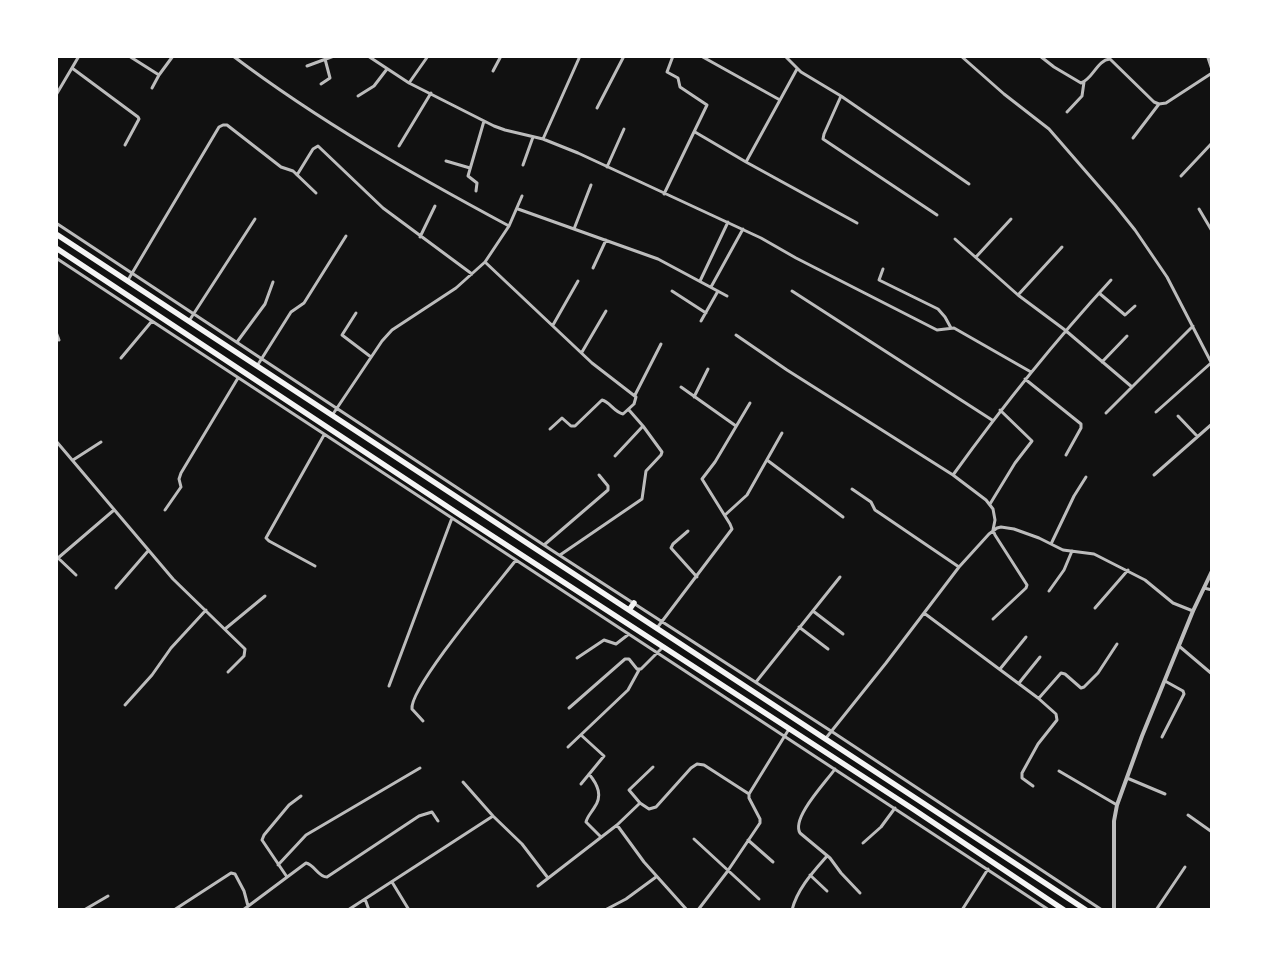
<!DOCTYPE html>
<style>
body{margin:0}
#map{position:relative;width:1268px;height:966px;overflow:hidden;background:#111;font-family:Montserrat,sans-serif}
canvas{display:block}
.frame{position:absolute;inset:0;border:58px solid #fff;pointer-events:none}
</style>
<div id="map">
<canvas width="1268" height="966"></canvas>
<div class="frame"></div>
</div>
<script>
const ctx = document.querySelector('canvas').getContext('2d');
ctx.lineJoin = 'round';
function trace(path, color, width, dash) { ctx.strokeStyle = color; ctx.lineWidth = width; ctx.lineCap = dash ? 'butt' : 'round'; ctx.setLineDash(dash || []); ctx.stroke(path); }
trace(new Path2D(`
 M129 56 159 75
 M233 56C319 121 414 175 509 226
 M368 56 409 83 494 126 505 130 543 139 578 153 761 238 796 258 937 330 954 328 1031 372
 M701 56 780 100
 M785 56 801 72 841 96 969 184
 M961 56 1004 94 1049 129 1115 205 1135 230 1167 277 1212 364
 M1040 56 1054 67 1081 83C1093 79 1097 60 1110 59L1154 102 1159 104 1166 103 1212 73
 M307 66 334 56
 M72 68 138 117 139 119 125 145
 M493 71 501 56
 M409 83 428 56
 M321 84 330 78 325 59
 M152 88 159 75 173 56
 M56 95 79 56
 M358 96 374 86 387 69
 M841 96 824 134 823 139 937 215
 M597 108 624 56
 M1067 112 1082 96 1084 82
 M695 132 746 162 857 223
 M1133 138 1159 104
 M543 139 580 56
 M399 146 431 93
 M446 161 470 168
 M746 162 797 69
 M523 165 533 137
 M607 167 624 129
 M297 175 313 149 318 146 383 208 472 274
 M1181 176 1212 143
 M476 191 477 183 468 176 484 121
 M664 194 707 105 680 87 678 78 667 72 673 56
 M518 209 658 259 727 296
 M1199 209 1212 231
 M56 223 559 555 831 731 1102 910
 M574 229 591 185
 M420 237 435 206
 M955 239 1018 295 1065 330 1132 387
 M976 257 1011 219
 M56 258 1049 910
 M485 262 592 363 636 397 634 404 623 414C614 412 610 402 602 400L575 426H571L562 418 550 429
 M593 268 606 240
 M883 269 879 280 938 309 945 317 951 328
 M128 280 219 127 223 125H227L281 167 293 171 316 193
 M700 281 728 222
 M711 287 743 229
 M672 291 706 313
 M792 291 992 420
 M1099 293 1125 315 1135 306
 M1018 295 1062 247
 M356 313 342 335 371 357
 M189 321 255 219
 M701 321 718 291
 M553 325 578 281
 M56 332 59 340
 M736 335 787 370 953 475 986 500 993 509 995 520 993 530 995 535 1027 585 1026 588 993 619
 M237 342 265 304 273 282
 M582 352 606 311
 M121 358 152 321
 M1102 362 1127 336
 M257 366 291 312 304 303 346 236
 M1025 379 1081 424V428L1066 455
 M681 387 736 426
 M635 395 661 344
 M694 397 708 369
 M1156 412 1211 363
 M1106 413 1193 326
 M333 414 382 341 392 330 456 288 485 262 509 226 522 196
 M1178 416 1197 436
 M56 441 173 579 245 649 244 656 228 672
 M615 456 643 426
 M73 460 101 442
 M767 460 843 517
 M953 475C1002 407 1054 342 1111 280
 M1154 475 1212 424
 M852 489 871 502 875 510 881 514 959 567
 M990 504 1015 463 1032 441 1000 410
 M165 510 181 487 179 479 181 473 238 378
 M725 515 747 495 782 433
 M688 531 673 544 671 548 697 577
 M1051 544 1074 496 1086 477
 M544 545 608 490V486L599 475
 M560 555 642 499 646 471 661 455 662 452 643 426 629 410
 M56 556 76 575
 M58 558 114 510
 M315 566 269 541 266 538 324 435
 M116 588 148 551
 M1204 588 1212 590
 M1049 591 1064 570 1072 551
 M1095 608 1128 570
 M813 611 843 634
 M924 613 1038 698 1056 714 1057 720 1038 744 1022 773V778L1033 786
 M799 627 828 649
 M657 628 732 529 730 524 702 479 715 462 750 403
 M225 629 265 596
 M1179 646 1212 674
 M577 658 604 640 616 644 629 634
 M1000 669 1026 637
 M756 682 840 577
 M1019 683 1040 657
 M389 686 452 518
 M1039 698 1061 673 1065 674 1081 688 1084 687 1098 673 1117 644
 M125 705 152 675 171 648 206 610
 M569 708 625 659H629L637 669H641L663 647
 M423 721 412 709C409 688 499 582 516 560
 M581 735 604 756 581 784
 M1162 737 1184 694 1183 691 1165 681
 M826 738 886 663 959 567 989 534 997 528 1001 527 1014 529 1039 538 1063 550 1094 554 1145 580 1173 603 1193 611
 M568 747 628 690 639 670
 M653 767 629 790 640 803 649 809 656 807 691 768 697 764 704 765 749 794
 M835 769C826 782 791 818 800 833L830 858 841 873 860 893
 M1059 771 1117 805
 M589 774C598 785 603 796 594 808 591 813 587 817 586 822L601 837
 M1127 778 1165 794
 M463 782 493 816 522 844 548 878
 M1188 815 1212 832
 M617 825 644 862 687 910
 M694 839 759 899
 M748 840 773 862
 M863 843 881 827 895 808
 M278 865 306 835 420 768
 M810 875 827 891
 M287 877 262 840 264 835 289 805 301 796
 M392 882 409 910
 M538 886 617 825 640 803
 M365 899 369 910
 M84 910 108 896
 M174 910 231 873 235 874 244 891 248 906
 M243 910 306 863C315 865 318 877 327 877L419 816 432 812 438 821
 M348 910 493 816
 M605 910 626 899 656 877
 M698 910 727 872 760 823V819L749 798V794L789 729
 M792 910C797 889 813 872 827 856
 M962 910 988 869
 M1156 910 1185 867`), '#bcbcbc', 3);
trace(new Path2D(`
 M1208 56 1212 68
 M1114 910V821L1117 805 1142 736 1193 611 1212 571`), '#bcbcbc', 4);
trace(new Path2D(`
 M56 234 1086 910
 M56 248 457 513 913 809 1064 910
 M629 610 634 603`), '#f5f5f5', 5.5);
</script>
